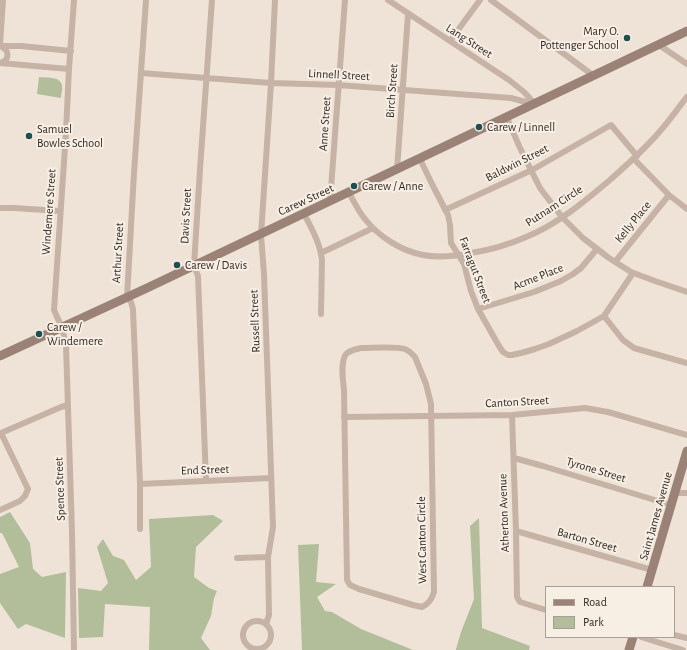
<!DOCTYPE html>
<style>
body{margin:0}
#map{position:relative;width:687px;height:650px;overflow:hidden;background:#efe3d8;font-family:"Alegreya Sans",sans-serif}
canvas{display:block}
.legend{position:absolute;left:545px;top:586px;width:130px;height:52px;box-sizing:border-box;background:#f7eee4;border:1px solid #a89f98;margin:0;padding:5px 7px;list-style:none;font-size:12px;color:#322926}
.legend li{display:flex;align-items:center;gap:8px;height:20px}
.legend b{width:20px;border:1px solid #a89f98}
</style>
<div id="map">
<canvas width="687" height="650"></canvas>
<ul class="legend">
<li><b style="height:5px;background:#9a8277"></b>Road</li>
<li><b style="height:11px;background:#b2bd99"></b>Park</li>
</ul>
</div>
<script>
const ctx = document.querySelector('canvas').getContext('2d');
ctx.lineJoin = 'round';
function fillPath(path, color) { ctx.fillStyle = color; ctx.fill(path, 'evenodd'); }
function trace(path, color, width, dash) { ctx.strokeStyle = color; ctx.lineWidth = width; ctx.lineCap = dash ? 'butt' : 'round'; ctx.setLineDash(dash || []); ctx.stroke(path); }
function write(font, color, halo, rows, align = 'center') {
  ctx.font = font + ' "Alegreya Sans",sans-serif'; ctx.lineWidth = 4; ctx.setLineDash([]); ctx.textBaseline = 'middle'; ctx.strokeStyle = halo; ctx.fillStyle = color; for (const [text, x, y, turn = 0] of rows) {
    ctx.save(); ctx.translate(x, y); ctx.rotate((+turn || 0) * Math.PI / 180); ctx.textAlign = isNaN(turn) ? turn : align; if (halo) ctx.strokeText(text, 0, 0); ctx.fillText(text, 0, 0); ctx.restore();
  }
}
fillPath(new Path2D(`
 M39 77C45 78 60 76 62 85 63 89 61 94 61 98L37 94Z
 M10 512 30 543 33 569 42 577 66 572 65 638 26 624 18 629 0 603V574L19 567 2 533H0V517Z
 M213 515 223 521 196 547 194 577 209 588 217 591 214 598 211 616 201 638 210 650H149L150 607 105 604 103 637 79 638 78 588 101 591 108 583 97 547 103 539 113 556 124 560 136 580 151 567 149 519Z
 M479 518 482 628 530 646 529 650H456V649L461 632 474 599 470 526Z
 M319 544 316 582 336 584 317 597 325 611 332 612 361 629 413 650H302L298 545Z`), '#b2bd99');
trace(new Path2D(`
 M388 0 509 80 524 92 535 104
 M491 0 594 76
 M450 41 480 0
 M0 44 3 0
 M659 45 687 64
 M0 46H21L71 51
 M0 46C10 50 10 60 0 63
 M0 63 69 69
 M141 73 271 83 338 85 511 98 533 104
 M507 118 520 148 540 188 562 217 583 238 609 258 631 272 655 281 687 292
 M420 159 432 184 448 215 450 225 451 243 464 264 471 291 478 309 499 346 503 352 508 355H512L521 353 535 349 549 344 577 331 604 316 633 273
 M634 159 669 195 687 209
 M397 170 408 14
 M349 193C354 201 358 211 365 219 378 236 401 251 423 255 438 258 456 256 471 253 490 250 508 245 526 237 558 224 585 201 611 179 628 164 646 148 661 130 670 120 678 108 687 97
 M330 202 345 0
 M0 208H14L60 211
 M445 210 532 170 611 125 637 156
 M304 214C312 229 320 243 322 260L321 314
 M321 253 373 228
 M615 262 669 195
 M478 309 534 292 561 281 573 274 581 268 597 249
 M604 316 623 340 634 348 687 363
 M361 348C372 348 395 346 405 349 410 351 412 354 415 357L426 384 431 404 434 592C432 599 429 604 422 607L413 605 359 589 350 585 347 580 344 390C343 381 340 362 346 354 350 350 357 349 361 348Z
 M512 415 516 531 517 597 520 602 546 610
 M344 417 512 415 585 408 608 412 687 435
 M514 458 543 466 671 505
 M206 480 198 276 194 266 200 169 212 0
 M140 484 271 478
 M675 493H687
 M0 510 20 501 25 496 28 489 1 433 61 407 68 405
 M140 529V484L133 309 131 302 127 298 134 173 146 0
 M516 531 652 570
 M237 558 268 557
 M243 635a14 14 0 1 1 28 0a14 14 0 1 1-28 0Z
 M266 624 269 615 268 557 273 527 264 274 261 235 271 83 275 0
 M674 635 687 638
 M641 637 683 650
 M74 650 72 532 66 345 62 328 54 310 66 132 69 69 74 0`), '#c6b3a5', 6);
trace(new Path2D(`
 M0 356 147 288 687 31
 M647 587 687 451
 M629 650 633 637`), '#9a8277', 9);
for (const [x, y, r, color] of [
 [627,38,4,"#1e5051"],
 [479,127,4,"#1e5051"],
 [29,136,4,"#1e5051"],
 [354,186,4,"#1e5051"],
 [177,265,4,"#1e5051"],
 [39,334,4,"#1e5051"]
]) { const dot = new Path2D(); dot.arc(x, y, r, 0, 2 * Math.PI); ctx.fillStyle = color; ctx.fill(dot); trace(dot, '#f7eee4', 1.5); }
write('12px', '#322926', '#f7eee4', [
 ["Mary O.",619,31,"right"],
 ["Pottenger School",619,45,"right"],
 ["Carew / Linnell",487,127],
 ["Samuel",37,129],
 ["Bowles School",37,143],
 ["Carew / Anne",362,186],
 ["Carew / Davis",185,265],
 ["Carew /",47,327],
 ["Windemere",47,341]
], 'left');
write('12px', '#322926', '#f7eee4', [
 ["Lang Street",469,41,33],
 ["Linnell Street",339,75,3],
 ["Birch Street",392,91,-86],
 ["Anne Street",325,124,-86],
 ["Baldwin Street",517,163,-27],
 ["Carew Street",306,200,-25],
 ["Putnam Circle",554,206,-33],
 ["Windemere Street",49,212,-86],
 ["Davis Street",186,216,-87],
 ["Kelly Place",633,222,-51],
 ["Arthur Street",118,253,-87],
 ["Farragut Street",475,270,69],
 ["Acme Place",538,277,-22],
 ["Russell Street",255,321,-92],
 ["Canton Street",517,402,-3],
 ["End Street",205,470,-2],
 ["Tyrone Street",596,470,17],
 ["Spence Street",60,489,-92],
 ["Atherton Avenue",504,513,-92],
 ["Saint James Avenue",656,516,-74],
 ["West Canton Circle",422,540,-91],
 ["Barton Street",587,540,16]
]);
</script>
